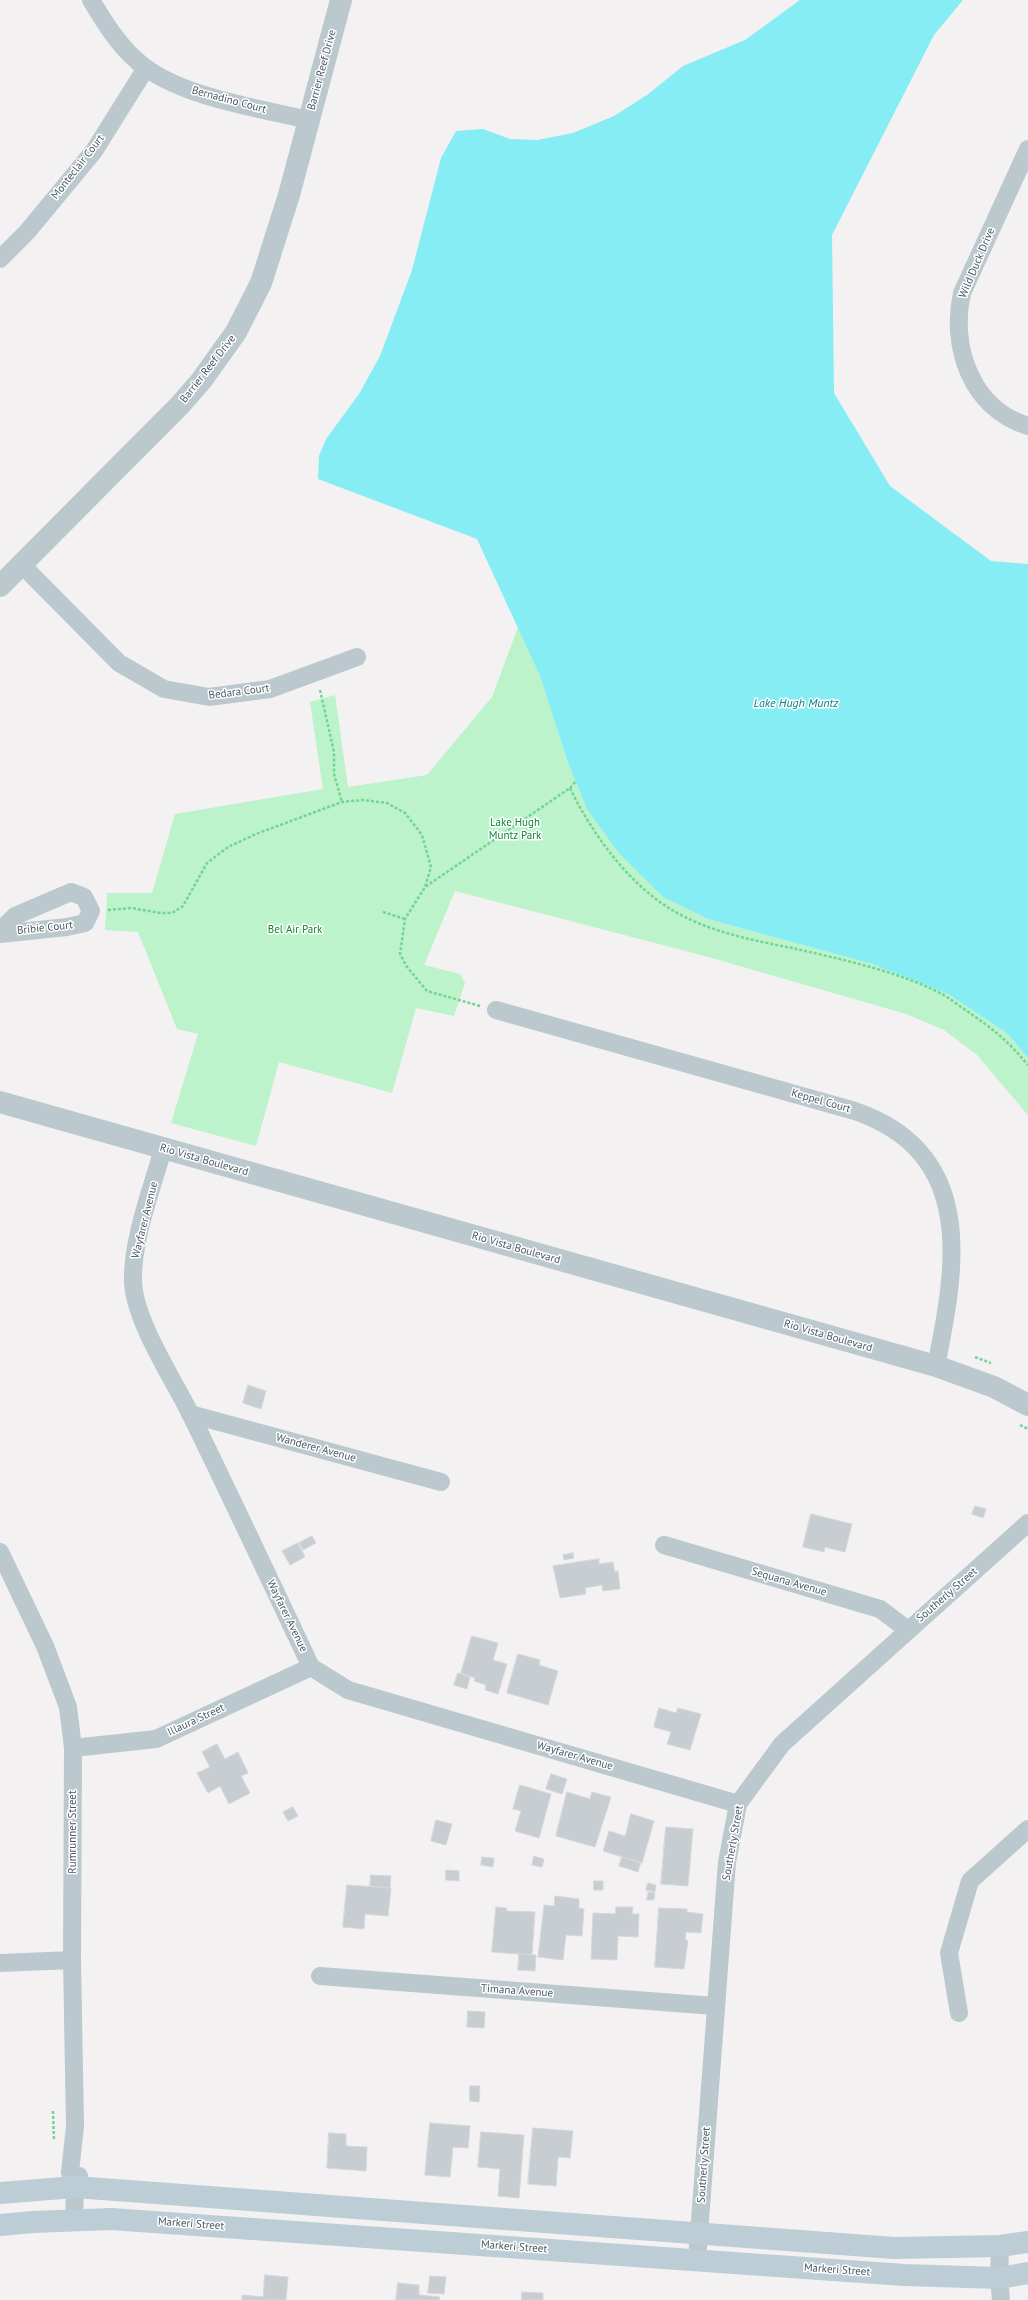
<!DOCTYPE html>
<style>
body{margin:0}
canvas{display:block;background:#f3f1f1}
</style>
<canvas width="1028" height="2300"></canvas>
<script>
const ctx = document.querySelector('canvas').getContext('2d');
ctx.lineJoin = 'round';
function fillPath(path, color) { ctx.fillStyle = color; ctx.fill(path, 'evenodd'); }
function trace(path, color, width, dash) { ctx.strokeStyle = color; ctx.lineWidth = width; ctx.lineCap = dash ? 'butt' : 'round'; ctx.setLineDash(dash || []); ctx.stroke(path); }
function write(font, color, halo, rows, align = 'center') {
  ctx.font = font + ' "PT Sans",sans-serif'; ctx.lineWidth = 3; ctx.setLineDash([]); ctx.textBaseline = 'middle'; ctx.strokeStyle = halo; ctx.fillStyle = color; for (const [text, x, y, turn = 0] of rows) {
    ctx.save(); ctx.translate(x, y); ctx.rotate((+turn || 0) * Math.PI / 180); ctx.textAlign = isNaN(turn) ? turn : align; if (halo) ctx.strokeText(text, 0, 0); ctx.fillText(text, 0, 0); ctx.restore();
  }
}
fillPath(new Path2D(`
 M518 627 540 676 568 763 587 809 663 897 708 919 872 964 948 994 1008 1034 1028 1058V1115L977 1055 944 1030 906 1014 705 956 455 891 424 965 460 974 465 983 454 1016 416 1008 392 1093 279 1062 256 1146 171 1123 198 1034 177 1029 138 932 105 930 107 893H152L175 814 323 789 310 702 335 695 348 787 427 775 492 697Z`), '#bcf3ca');
fillPath(new Path2D(`
 M800 0H963L934 35 832 235 834 393 890 486 991 561 1028 564V1058L1008 1034 948 994 872 964 708 919 663 897 619 853 587 809 568 763 540 676 477 539 318 479 319 456 326 439 359 394 380 356 412 270 441 158 456 131 483 129 510 139 537 140 573 133 614 116 647 95 683 66 745 40Z`), '#86edf4');
const building = new Path2D(`
 M248 1385 266 1391 261 1409 243 1403Z
 M975 1506 986 1509 983 1518 972 1514Z
 M811 1514 852 1524 845 1552 825 1547 824 1552 803 1547Z
 M312 1536 316 1543 303 1550 299 1543Z
 M298 1543 305 1557 290 1565 282 1551Z
 M573 1553 574 1558 564 1560 563 1555Z
 M599 1559V1564L613 1562 615 1572 618 1571 620 1589 603 1591 602 1585 585 1588 586 1594 560 1598 553 1566Z
 M472 1636 498 1643 493 1660 507 1664 498 1694 485 1690 486 1685 474 1681 475 1678 461 1673Z
 M518 1654 540 1660 539 1665 558 1671 548 1705 507 1693Z
 M458 1673 470 1677 467 1689 454 1685Z
 M659 1708 676 1713 678 1708 701 1714 690 1750 667 1744 671 1732 654 1727Z
 M217 1744 225 1759 238 1752 248 1773 241 1776 250 1793 229 1804 220 1786 208 1793 197 1773 210 1767 202 1752Z
 M551 1774 567 1779 562 1794 546 1789Z
 M520 1785 551 1794 539 1838 515 1831 521 1811 513 1809Z
 M567 1792 590 1799 592 1792 611 1797 595 1847 556 1836Z
 M293 1807 298 1816 288 1821 283 1812Z
 M631 1814 654 1821 642 1863 603 1851 609 1831 625 1836Z
 M436 1820 452 1824 446 1845 431 1841Z
 M666 1827 693 1829 688 1886 661 1884Z
 M534 1856 544 1859 542 1867 532 1865Z
 M482 1857 494 1858 493 1867 481 1865Z
 M622 1857 641 1862 638 1872 619 1866Z
 M446 1870 459 1871V1881L446 1880Z
 M371 1875 391 1876 390 1888 370 1886Z
 M594 1881H603V1890H594Z
 M648 1883 656 1885 655 1892 646 1890Z
 M347 1885 391 1888 388 1916 365 1914 364 1929 343 1927Z
 M648 1892 655 1893 654 1900H647Z
 M555 1896 579 1899V1908L584 1909 582 1936 566 1935 563 1960 538 1957 544 1905 554 1906Z
 M496 1907 507 1908 506 1911 535 1912 532 1955 492 1952Z
 M616 1907H633L632 1914H639L638 1937 618 1936 617 1960 591 1959 593 1913 615 1914Z
 M659 1908 687 1909V1912L703 1914 701 1933 686 1932 685 1940H688L684 1969 655 1967Z
 M519 1954 536 1955 535 1971 518 1970Z
 M468 2011 485 2012 484 2028 467 2027Z
 M470 2086H480L479 2102 470 2101Z
 M430 2123 470 2126 468 2148 453 2147 450 2177 425 2175Z
 M533 2128 573 2131 570 2158 558 2157 556 2186 528 2184Z
 M481 2132 524 2135 519 2198 498 2196 500 2169 478 2167Z
 M329 2133 346 2134V2146L367 2147 366 2171 327 2168Z
 M265 2275 288 2277 286 2300H242V2295L263 2297Z
 M430 2276 446 2277 444 2294 428 2293Z
 M398 2283 419 2285V2295L440 2297 439 2300H396Z
 M522 2292 543 2293V2300H522Z`);
fillPath(building, '#c7cdd1');
trace(building, '#d4d8dd', 1);
trace(new Path2D(`
 M320 690 334 752V774L342 802
 M570 788 576 781
 M108 910 131 908 160 913H172L183 906 207 863 228 847 256 834 342 802 363 800 387 803 405 813 422 835 431 867 425 887
 M383 912 405 919
 M480 1006 427 991 407 967 400 954 405 919 425 887 570 788C591 832 627 882 669 908 705 931 751 940 792 948 840 959 898 971 942 994 951 999 959 1006 967 1011 994 1030 1007 1040 1028 1065
 M975 1357 991 1363
 M1020 1425 1028 1429
 M53 2111 54 2140`), '#71d595', 2.5, [3, 2]);
trace(new Path2D(`
 M91 0C106 25 122 51 146 68 188 98 258 108 308 120
 M1028 149 962 293C950 346 971 409 1028 426
 M0 259 27 232 94 151 146 68
 M21 564 119 663 164 689 209 697 270 689 357 657
 M0 931 15 916 71 892 84 897 91 911 85 923 67 927 0 934
 M496 1010 855 1111C976 1153 957 1264 936 1366
 M163 1149C152 1188 132 1240 133 1281 134 1320 172 1377 190 1413 231 1497 271 1582 311 1667L348 1690 738 1804
 M190 1414 441 1482
 M664 1545 880 1609 908 1630
 M0 1552 45 1646 68 1707 73 1748 72 1960 75 2126 70 2172 75 2187
 M73 1748 156 1739 311 1667
 M0 1963 72 1960
 M320 1976 715 2006
 M959 2013 949 1953 970 1881 1028 1829
 M74 2220 75 2187 79 2176
 M1000 2246 999 2278 1001 2300
 M697 2260 727 1862 738 1804 782 1744 1028 1523`), '#bbc8ce', 18);
trace(new Path2D(`
 M0 586 180 405 201 381 236 332 261 283 289 195 341 0
 M0 1102 936 1366 994 1387 1028 1405`), '#bbc8ce', 22);
trace(new Path2D(`
 M0 2193 75 2187 894 2248 1000 2246 1028 2242
 M0 2225 33 2222 111 2219 904 2275 999 2278 1028 2273`), '#bdcdd6', 22);
write('11px', '#475860', '#fff', [
 ["Barrier Reef Drive",322,70,-75],
 ["Bernadino Court",229,100,15],
 ["Monteclair Court",78,167,-52],
 ["Wild Duck Drive",977,263,-67],
 ["Barrier Reef Drive",208,369,-52],
 ["Bedara Court",239,692,-7],
 ["Bribie Court",45,928,-6],
 ["Keppel Court",821,1101,16],
 ["Rio Vista Boulevard",204,1160,16],
 ["Wayfarer Avenue",145,1220,-76],
 ["Rio Vista Boulevard",516,1248,16],
 ["Rio Vista Boulevard",828,1336,16],
 ["Wanderer Avenue",316,1448,15],
 ["Sequana Avenue",789,1582,16],
 ["Southerly Street",947,1595,-41],
 ["Wayfarer Avenue",287,1616,64],
 ["Illaura Street",196,1720,-25],
 ["Wayfarer Avenue",575,1756,16],
 ["Rumrunner Street",73,1832,-90],
 ["Southerly Street",733,1843,-80],
 ["Timana Avenue",517,1991,4],
 ["Southerly Street",704,2165,-86],
 ["Markeri Street",191,2224,4],
 ["Markeri Street",514,2247,4],
 ["Markeri Street",837,2270,4]
]);
write('11px', '#0f8438', '#fff', [
 ["Lake Hugh",515,823],
 ["Muntz Park",515,836],
 ["Bel Air Park",295,930]
]);
write('italic 12px', '#057f87', '#fff', [
 ["Lake Hugh Muntz",796,704]
]);
</script>
